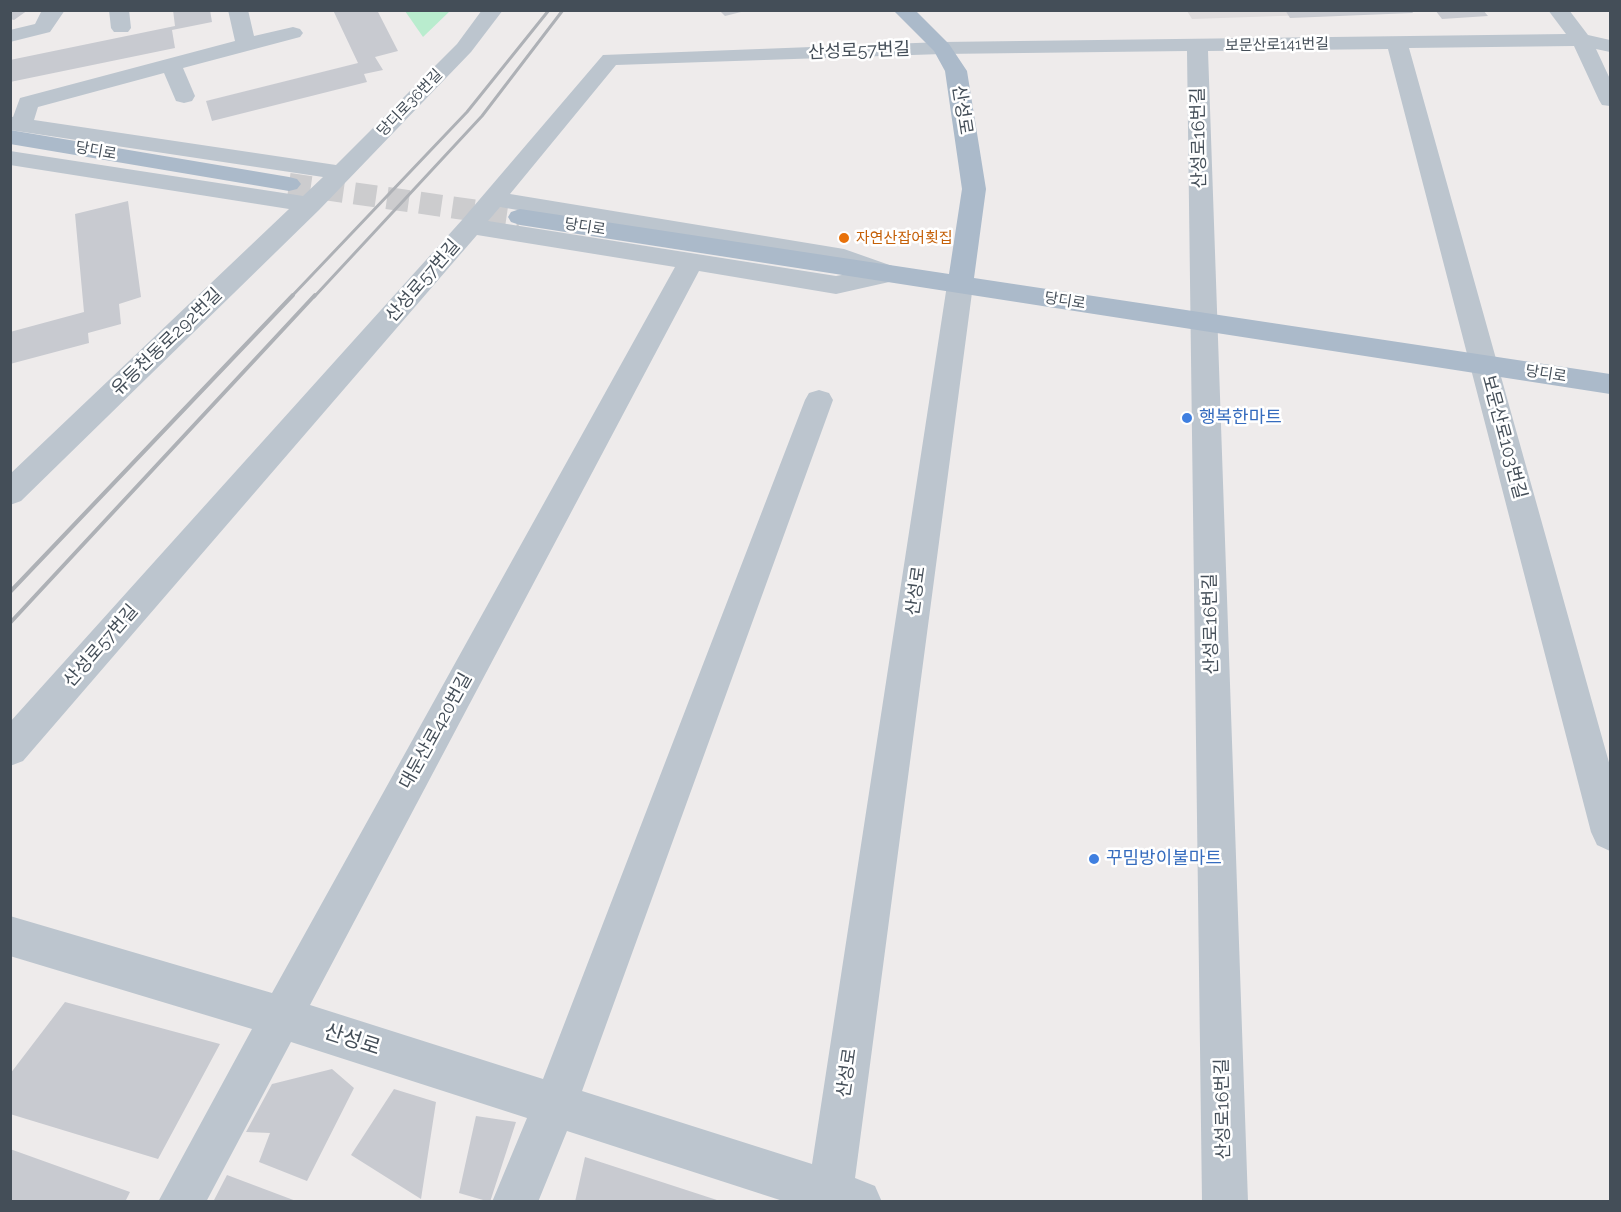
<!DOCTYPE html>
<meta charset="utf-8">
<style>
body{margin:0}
#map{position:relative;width:1621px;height:1212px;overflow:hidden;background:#eeebeb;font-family:Raleway,sans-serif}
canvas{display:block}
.frame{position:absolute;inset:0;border:12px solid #444e58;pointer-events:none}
</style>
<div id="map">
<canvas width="1621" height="1212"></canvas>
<div class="frame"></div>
</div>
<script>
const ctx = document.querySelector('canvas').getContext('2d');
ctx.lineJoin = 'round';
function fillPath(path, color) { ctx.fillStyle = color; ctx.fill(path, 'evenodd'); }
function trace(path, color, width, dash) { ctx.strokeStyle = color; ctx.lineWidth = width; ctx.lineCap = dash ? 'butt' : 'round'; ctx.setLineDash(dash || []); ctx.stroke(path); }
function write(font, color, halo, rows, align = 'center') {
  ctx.font = font + ' Raleway,"Noto Sans KR",sans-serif'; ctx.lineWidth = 5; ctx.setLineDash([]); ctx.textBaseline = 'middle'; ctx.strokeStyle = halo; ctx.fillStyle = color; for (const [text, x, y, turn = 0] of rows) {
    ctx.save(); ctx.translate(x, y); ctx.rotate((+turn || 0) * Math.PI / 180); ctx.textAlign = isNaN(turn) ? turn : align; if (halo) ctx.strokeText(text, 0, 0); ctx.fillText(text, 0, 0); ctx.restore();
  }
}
fillPath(new Path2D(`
 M1187 11H1426L1192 19Z`), '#dfdcdd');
fillPath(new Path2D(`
 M405 11H450L423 37Z`), '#b9ecce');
fillPath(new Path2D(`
 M10 10H28L14 20 10 19Z
 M173 10H210L212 22 172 30 175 48 10 82V60L175 26Z
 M333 10H377L398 51 375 57 383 70 364 74 367 82 212 121 206 101 358 63Z
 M719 10H745V11L725 16Z
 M1285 10H1411L1413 13 1290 18Z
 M1435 10H1483L1488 16 1442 19Z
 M128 201 141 297 119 304 121 324 88 333 89 343 10 364V332L84 312 75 214Z
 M65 1002 220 1044 158 1159 10 1114V1074Z
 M332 1069 354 1088 307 1181 259 1162 270 1133 246 1132 272 1084Z
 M394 1089 436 1102 421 1199 351 1155Z
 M476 1116 516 1122 490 1202 459 1193Z
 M10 1149 130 1192 125 1202H10Z
 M585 1157 720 1201V1202H575Z
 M227 1175 296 1201V1202H213Z`), '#c8cad0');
trace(new Path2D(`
 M289 184 520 217`), '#ccccce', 22, [22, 11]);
fillPath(new Path2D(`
 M42 10H65L50 32 10 42V30L35 24Z
 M109 10H129L131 28 128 32H114L111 28Z
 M228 10H248L254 36 293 27 300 29 303 33 300 37 183 68 195 96 192 101 184 103 176 101 164 73 38 107 34 120 336 165 457 44 482 10H503L471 52 319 210 21 501 10 505V474L289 209 10 165V151L303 196 323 177 10 130V116L13 117 20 98 235 41Z
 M1548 10H1569L1588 35 1610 40V52L1596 49 1610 79V106L1602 105 1599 100 1574 46 1409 48 1610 766V851L1597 845 1591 832 1388 49 1208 51 1248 1202H1202L1187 51 942 54 616 65 510 194 844 249 898 268 902 274 898 280 836 294 699 271 310 1005 543 1079 805 400 809 393 819 390 829 393 833 400 582 1091 812 1164 947 285 951 279 960 276 969 279 973 285 855 1178 875 1186 882 1202H786L567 1131 538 1202H492L527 1118 291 1042 206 1202H158L252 1029 10 956V916L272 993 675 267 477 235 23 761 10 766V722L462 220 603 55 942 42 1566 34ZM500 207 839 264 858 272 836 276 488 221Z`), '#bcc5ce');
fillPath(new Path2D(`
 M893 10H915L949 44 967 71 986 189 974 278 1610 374V394L520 225 511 222 508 217 511 212 520 209 949 274 962 189 945 71 934 51Z
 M10 130 289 177 297 179 301 184 297 189 289 191 10 144Z`), '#abbaca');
trace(new Path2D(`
 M291 297 467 112 549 10
 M314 297 482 116 563 10`), '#aeb1b6', 3);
trace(new Path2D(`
 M10 592 293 295
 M10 623 315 295`), '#aeb1b6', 4);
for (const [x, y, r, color] of [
 [844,238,6,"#e8710a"],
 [1187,418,6,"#3f7fe0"],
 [1094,859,6,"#3f7fe0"]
]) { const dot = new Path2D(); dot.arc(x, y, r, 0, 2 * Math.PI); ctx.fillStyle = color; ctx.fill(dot); trace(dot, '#fff', 2); }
write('15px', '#444e58', '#fff', [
 ["보문산로141번길",1277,45,-1],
 ["당디로36번길",410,103,-46],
 ["당디로",96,151,10],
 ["당디로",585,227,9],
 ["당디로",1065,301,9],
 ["당디로",1546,374,9]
]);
write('15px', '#c56008', '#fff', [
 ["자연산잡어횟집",856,238]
], 'left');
write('18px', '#444e58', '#fff', [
 ["산성로57번길",859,51,-2],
 ["산성로",962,110,81],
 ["산성로16번길",1199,138,-91],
 ["산성로57번길",423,281,-49],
 ["유등천동로292번길",167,342,-44],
 ["보문산로103번길",1504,437,75],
 ["산성로",916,591,-82],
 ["산성로16번길",1211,624,-91],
 ["산성로57번길",101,646,-49],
 ["대둔산로420번길",436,731,-61],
 ["산성로",847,1073,-82],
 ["산성로16번길",1223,1109,-91]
]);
write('18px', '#366cbe', '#fff', [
 ["행복한마트",1199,418],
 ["꾸밈방이불마트",1106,859]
], 'left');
write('21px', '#444e58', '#fff', [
 ["산성로",352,1040,18]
]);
</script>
